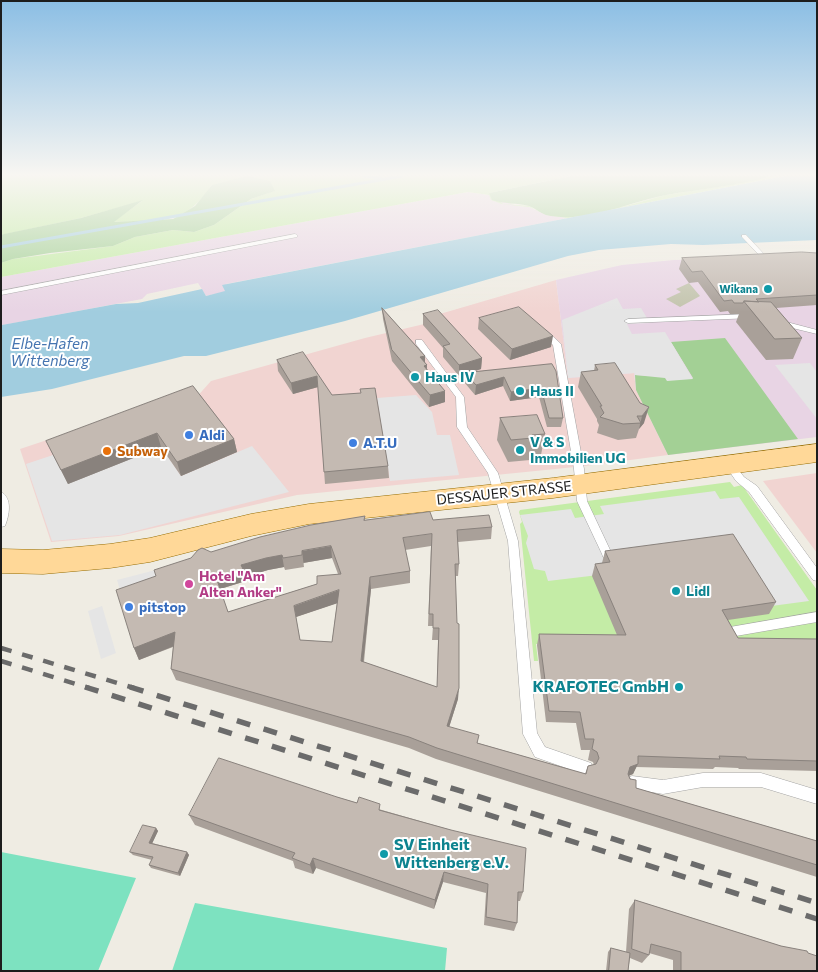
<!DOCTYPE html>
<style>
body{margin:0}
#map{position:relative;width:818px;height:972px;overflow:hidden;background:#efece3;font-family:Commissioner,sans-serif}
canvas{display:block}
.frame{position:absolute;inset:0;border:2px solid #1d1d1d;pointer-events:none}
</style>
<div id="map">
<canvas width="818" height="972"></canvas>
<div class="frame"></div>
</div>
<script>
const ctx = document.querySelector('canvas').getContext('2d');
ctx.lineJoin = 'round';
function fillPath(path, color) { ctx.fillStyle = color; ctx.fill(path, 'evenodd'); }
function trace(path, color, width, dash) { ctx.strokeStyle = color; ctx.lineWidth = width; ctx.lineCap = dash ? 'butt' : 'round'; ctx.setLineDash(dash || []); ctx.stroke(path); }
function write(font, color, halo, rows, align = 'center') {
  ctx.font = font + ' Commissioner,sans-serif'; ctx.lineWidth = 4; ctx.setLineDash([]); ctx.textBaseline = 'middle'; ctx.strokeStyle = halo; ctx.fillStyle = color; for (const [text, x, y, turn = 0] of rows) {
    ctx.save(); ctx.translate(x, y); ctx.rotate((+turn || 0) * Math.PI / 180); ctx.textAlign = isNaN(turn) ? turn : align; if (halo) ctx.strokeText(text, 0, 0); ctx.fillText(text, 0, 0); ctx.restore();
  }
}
fillPath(new Path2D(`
 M556 280 568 377 634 373 636 390 668 455 585 466 297 495 119 536 51 542 20 449 50 439 83 440 194 400 211 381 365 338 437 321 433 316Z
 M817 473V553L763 481Z`), '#f1d4d1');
fillPath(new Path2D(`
 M468 192 489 195 517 206 529 207 547 215 568 218 226 284 228 291 206 296 198 283 147 294 142 299 3 325 1 328V277Z
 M817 256V437L668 455 636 390 634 373 568 378 556 280 622 265 674 260Z`), '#e8d4e4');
fillPath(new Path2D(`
 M689 283 700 296 680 307 666 299 681 292 676 289Z`), '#c3c4ae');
fillPath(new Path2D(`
 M1 176H571L489 193 503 204 529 206 537 211 622 207 665 195 724 186 771 176H785L568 218 547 215 529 207 502 204 491 200 489 195 468 192 1 277V263L13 259 113 246 135 237 173 230 194 232 214 225 251 199 274 191 212 185C184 227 158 220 113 222L142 201 81 218 1 235Z
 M730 482 734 487 742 485 817 590V650L536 644 538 661H534L520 524 522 522 519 512 520 510Z`), '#c4eca6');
fillPath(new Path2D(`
 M247 176 270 181 275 191 251 199 214 225 194 232 173 230 135 237 113 246 50 253 13 259 1 263V235L4 234 81 218 143 200 114 222 173 219 195 206 212 185Z
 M571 176H771C737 186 701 189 666 195 628 202 586 224 546 215 540 213 535 208 529 206 517 203 504 204 492 200L489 193Z
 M725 338 798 439 668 455 636 390 635 375 693 378 671 342Z`), '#a3d095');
fillPath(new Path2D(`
 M1 852 136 878 98 971H1Z
 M195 903 447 948 445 971H172Z`), '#7de2c0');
fillPath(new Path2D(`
 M617 298 623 309 641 308 650 323 627 324 632 334 665 332 693 379 667 381 665 378 635 375 634 373 568 378 562 320Z
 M810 363 817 372V419L775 365Z
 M416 395 432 412 437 435H450L459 475 390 481 377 398Z
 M252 446 289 492 120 535 52 541 26 464 53 455 161 447 181 476Z
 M715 491 720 499 739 497 809 601 764 607 607 574 548 581 545 571 534 569 526 543 528 536 520 515 571 509 575 518 604 514 600 506Z
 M194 560 123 600 117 580Z
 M102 606 116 653 101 659 88 611Z`), '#e5e5e5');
fillPath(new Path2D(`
 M785 176H817V240L703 245 671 244 599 250 568 256 345 321 206 356H184L52 389 1 397 2 325 116 304 138 303 202 289 206 296 225 291 222 285Z`), '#a1cddf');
trace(new Path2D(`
 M364 176 381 178
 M1 247 402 176`), '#a1cddf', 3);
const lane = new Path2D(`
 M295 234 297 235V237L1 295V291Z
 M742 235H746L763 253V255H759L742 237Z
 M750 314 754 316 753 318 628 323 624 321 628 319Z
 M776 320H779L817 330V334L776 324Z
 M540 330H546L561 344 584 469 587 501 612 554 611 557H603L602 554 577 501 574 469 553 345 540 334Z
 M416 340H422L464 397 467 427 498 473 518 541 537 733 545 747 591 763 593 768 591 773 586 775 535 757 523 734 508 541 488 473 457 427 456 397 416 344Z
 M730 462 733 463 744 477 757 486 817 568V581L813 580 749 492 736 481 725 465Z
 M1 492C13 498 9 516 5 526L1 527Z
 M817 612V622L730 637 726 636 724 632 726 628 730 627Z
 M703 773H761L817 790V804L761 787H703L663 794 627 788 625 783 627 778 632 776 663 780Z`);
const primary = new Path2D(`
 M817 444V462L553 498 309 524 251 536 150 562 110 568 43 574 1 573V549L43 550 110 544 150 538 251 514 309 504 553 478Z`);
trace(lane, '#a4a4a4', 1);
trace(primary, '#976d00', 1);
fillPath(lane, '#fff');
fillPath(primary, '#ffd898');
trace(new Path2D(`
 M1 648 134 688
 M1 661 89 688`), '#6b6b6b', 4.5, [11, 11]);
trace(new Path2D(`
 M85 687 817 919
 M130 687 817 903`), '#6b6b6b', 5.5, [14, 14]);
fillPath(new Path2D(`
 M817 253V305L776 308 802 338 793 359 766 360 736 322 739 314H730L728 311 720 312 698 282 689 283 679 269 682 258Z
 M382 308 425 356V363L427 365V369L445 402 429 407 392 361 383 319Z
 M423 314 482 358 481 369 472 372 552 364 563 418 561 427H547L539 397 510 401 503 386 475 395 464 382V374L459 376 443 357V348L423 325Z
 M479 318 551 347 510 360 478 329Z
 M277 360 332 395 388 466 389 478 325 484 318 387 293 394 278 371Z
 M595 365 640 403 644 423 639 429 636 438 618 440 597 433 599 425 597 421V419L578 387 581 372 594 371Z
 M193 386 234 439 237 452 181 476 161 447 68 484 46 441Z
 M500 418 545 434 541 455 530 456V460L508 462 497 440Z
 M365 516V520H433L492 527 491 539 458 542 459 564 458 576H455L458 699 449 727 478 743 585 774 588 766 594 765 593 762 588 760 590 750H581L576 723 546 722 537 645 539 634 617 635 592 576 595 564 602 563 605 551 776 602 769 614 728 620 738 638 817 639V771L739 769 738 768 715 767 713 769 636 767 633 774 629 776 636 788 817 841V877L436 759 409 748 176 680 171 669 173 647 139 660 134 648 156 576 211 552ZM431 546 428 626H433L432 640H438L437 687 364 662 371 589 410 583V571L405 550ZM332 558 338 574 317 584 228 612 220 589 246 581 245 577 268 570 284 567 285 570 304 567 303 563ZM337 603 332 642 300 640 296 617Z
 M337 797 451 830 523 892 520 901H518L517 923 514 931 484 925 486 893 443 882 434 909 316 868 313 874 295 868 293 861 195 825 189 815Z
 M156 828 158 831 152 843 187 852 189 855 180 876 151 868 149 865 152 860 133 855 130 852Z
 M635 900 781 946 808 953 817 971H673V960L649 953V955L642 963 630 958 628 971H606L608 952 611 948 626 952 629 909Z`), '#a9a099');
fillPath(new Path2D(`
 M553 336 551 347 510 360 512 349Z
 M425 356V366L427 365 426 376 420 357Z
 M482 358 481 369 466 374 465 373 464 374 459 376V365Z
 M317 376 318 387 293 394 291 383Z
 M504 377 503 386 475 395 476 385Z
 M541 388 539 397 510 401 511 392Z
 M445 391V402L429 407 430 395Z
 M649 407 644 423 639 429 642 416Z
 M157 433 161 447 68 484 61 470Z
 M234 439 237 452 181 476 177 462Z
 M331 546 332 558 303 563 304 567 302 551Z
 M282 555 284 567 268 570 245 577 246 581 220 589 216 577 241 565 266 558Z
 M370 577 371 589 362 673 361 661Z
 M339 590 341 602 296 617 294 606Z
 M175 632 179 644 139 660 134 648Z
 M459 688 458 699 446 737 447 726Z
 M638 764 633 774 625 777 630 767Z
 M156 828 158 831 151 846 149 843Z
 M187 852 189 855 180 876 178 873Z
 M313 858 316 868 313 874 310 865Z
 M444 872 443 882 434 909 435 900Z`), '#89827d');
const building = new Path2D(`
 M802 252 817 253V295L756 299 759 302 744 301 743 303H734L732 300 724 301 702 271 692 272 682 258Z
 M744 301 771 302 802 338 775 339Z
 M519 307 553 336 512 349 479 318Z
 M382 308 425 356 420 357 427 365 424 366 445 391 430 395 392 350Z
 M438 310 482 358 459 365 443 346 450 344 423 314Z
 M303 352 332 395 361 393 360 389 375 388 388 466 324 472 317 376 291 383 277 360Z
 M615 363 640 403 649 407 642 416H637L641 423 623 424 600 417 604 413 600 406H602L581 372 598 370 595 365Z
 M552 364 556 371 563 418H549L541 388 511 392 504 377 476 385 465 373Z
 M193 386 234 439 177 462 157 433 61 470 46 441Z
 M537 415 545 434 532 435 533 438 511 440 500 418Z
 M430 512 433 520 489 515 492 527 457 530 459 564H455L457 623 459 624V688L447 726 479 735 477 743 586 774 588 766 596 764 599 758 597 752 592 749 594 739H585L580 712 549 711 539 634 626 635 595 564 610 562 605 551 733 534 776 602 722 610 738 638 817 639V761L747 759 746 757 719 756 720 759 638 756V764L630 767 628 774 630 779 636 780V788L817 841V865L437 748 409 737 171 669 175 632 134 648 116 590 156 576 154 570 191 558 198 550 202 548 211 552 260 537 311 525 365 516 364 520ZM432 534 429 614H433V628H439L437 687 361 661 370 577 410 571 403 538ZM331 546 341 574 317 576V584L228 612 216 577 243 569 241 565 266 558 282 555 283 558 302 555V551ZM339 590 332 642 300 640 294 606Z
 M219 758 337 797 357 803 359 797 380 804 379 810 451 830 526 848 523 892H518L517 923 486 917 488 884 444 872 435 900 313 858 310 865 292 858 295 853 189 815Z
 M143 825 156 828 149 843 187 852 178 873 149 865 153 857 130 852Z
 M635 900 781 946 807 951 808 953 817 956V971H681V952L651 944 649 955 632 949Z
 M611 948 630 953 628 971H609Z`);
fillPath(building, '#c4bab2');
trace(building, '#89827d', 1);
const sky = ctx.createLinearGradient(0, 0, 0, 312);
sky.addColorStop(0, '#8bbee4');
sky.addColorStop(0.56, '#f8f6f2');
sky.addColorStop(1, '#f8f6f200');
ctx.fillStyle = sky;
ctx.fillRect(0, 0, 818, 312);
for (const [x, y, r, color] of [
 [768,289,5,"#0f9aa8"],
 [415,377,5,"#0f9aa8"],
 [520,391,5,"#0f9aa8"],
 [189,435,5,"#3f7fe0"],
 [353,443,5,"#3f7fe0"],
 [520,450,5,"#0f9aa8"],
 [107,451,5,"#e8710a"],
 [189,584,5,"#d1479c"],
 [676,591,5,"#0f9aa8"],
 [129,607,5,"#3f7fe0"],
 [679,687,5,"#0f9aa8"],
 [384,854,5,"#0f9aa8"]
]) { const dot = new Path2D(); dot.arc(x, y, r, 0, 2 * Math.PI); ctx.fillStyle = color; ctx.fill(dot); trace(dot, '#fff', 2); }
write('bold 11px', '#0d838f', '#fff', [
 ["Wikana",758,289]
], 'right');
write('bold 14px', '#0d838f', '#fff', [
 ["Haus IV",425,377],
 ["Haus II",530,391],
 ["V & S",530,442],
 ["Immobilien UG",530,458],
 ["Lidl",686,591]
], 'left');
write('bold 14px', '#366cbe', '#fff', [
 ["Aldi",199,435],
 ["A.T.U",363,443],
 ["pitstop",139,607]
], 'left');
write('bold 14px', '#c56008', '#fff', [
 ["Subway",117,451]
], 'left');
write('14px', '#1d1d1d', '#fff', [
 ["DESSAUER STRASSE",504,493,-6]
]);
write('bold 14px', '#b23c85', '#fff', [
 ["Hotel \"Am",199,576],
 ["Alten Anker\"",199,592]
], 'left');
write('italic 15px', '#4675b1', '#fff', [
 ["Elbe-Hafen",50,344],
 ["Wittenberg",50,361]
]);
write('bold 16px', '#0d838f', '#fff', [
 ["KRAFOTEC GmbH",669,687],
 ["SV Einheit",394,845,"left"],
 ["Wittenberg e.V.",394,863,"left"]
], 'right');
</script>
